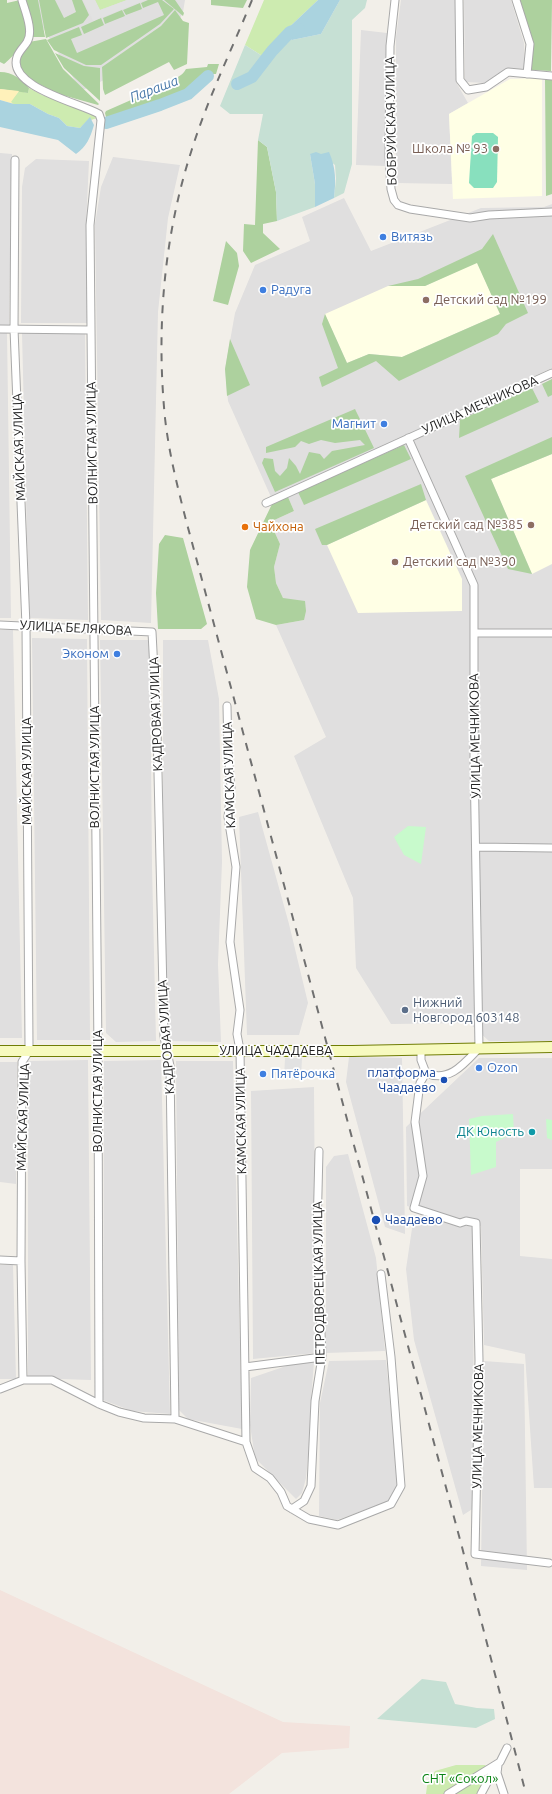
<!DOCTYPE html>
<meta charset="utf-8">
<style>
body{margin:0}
canvas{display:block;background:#f2efe9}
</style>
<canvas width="552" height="1794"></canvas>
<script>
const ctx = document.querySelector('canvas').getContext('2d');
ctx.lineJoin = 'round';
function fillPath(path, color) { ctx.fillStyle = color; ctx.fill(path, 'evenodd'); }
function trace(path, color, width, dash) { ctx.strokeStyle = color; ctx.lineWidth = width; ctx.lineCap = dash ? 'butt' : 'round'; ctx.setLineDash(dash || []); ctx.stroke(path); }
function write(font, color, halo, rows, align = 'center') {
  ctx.font = font + ' Ubuntu,sans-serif'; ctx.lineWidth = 3.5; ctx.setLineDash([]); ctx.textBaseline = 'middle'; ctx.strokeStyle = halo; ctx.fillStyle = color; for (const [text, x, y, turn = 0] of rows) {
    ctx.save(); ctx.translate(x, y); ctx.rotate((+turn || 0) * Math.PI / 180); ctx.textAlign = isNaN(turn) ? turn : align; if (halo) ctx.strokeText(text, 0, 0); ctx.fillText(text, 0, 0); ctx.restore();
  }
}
fillPath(new Path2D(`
 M33 0H185L183 12 167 50 81 91 36 16Z
 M401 0H455L456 82 468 103 449 114 452 184 396 183V37Z
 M464 0H511L524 43 525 69 509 68 486 83 465 82Z
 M361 30 387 33 385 166 356 165Z
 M0 153 12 154 9 325H0Z
 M113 157 180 165 168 218 158 312 151 623 101 620 95 224 101 187Z
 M36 159 89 161 86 226 87 323H21L22 187 25 168Z
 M344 198 371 251 481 208 544 207 552 204V368L271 497 228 401 225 369 235 313 255 265 310 241 302 217Z
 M7 331 11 618H0V332Z
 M22 333H85L88 620 29 618Z
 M552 379V1041H489L469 1023 391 1024 356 968 353 898 294 756 326 737 276 625 304 620 283 598 276 583 274 567 280 544 270 522 294 511 288 497Z
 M0 630H13L22 1038H0Z
 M32 638 87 639 90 1040H37Z
 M100 640H150L152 866 156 1041 116 1042 106 1033Z
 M163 640H208L219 699 222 862 218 964 221 1042 167 1041 163 913Z
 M258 812 289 924 308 1003 299 1035H247L239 817Z
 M349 1057 402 1058 405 1234 385 1227 346 1082Z
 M479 1058H552V1169H520V1256L552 1259V1488H534L525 1354 484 1345 481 1226 472 1225 407 1206 406 1127Z
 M88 1060 91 1380 28 1378V1061Z
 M161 1060 170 1414 132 1411 103 1400 104 1061Z
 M176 1061H233L242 1429 188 1419 179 1410Z
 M0 1062H17L16 1184 0 1182Z
 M314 1087 316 1353 253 1359 251 1091Z
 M348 1154 376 1258 385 1351 326 1353V1167L334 1156Z
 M414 1215 473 1227 474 1508 463 1515 414 1340 406 1269Z
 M0 1265H13L16 1379H0Z
 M386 1360 398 1484 389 1501 337 1520 319 1516 320 1403 329 1361Z
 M484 1361 524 1364 527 1570 481 1566Z
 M314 1362 311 1399 310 1437 306 1478 302 1493 296 1499 255 1458 250 1425 251 1378 289 1365Z`), '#e0dfdf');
fillPath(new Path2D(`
 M542 78V196L453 199 449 114 510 79Z
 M477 262 500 314 402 357 369 354 347 363 325 314 388 286H425Z
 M552 454V564L532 574 491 479Z
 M426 500 462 579V611L358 613 327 545Z`), '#ffffe5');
fillPath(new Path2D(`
 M0 1590 283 1722 350 1726 349 1748 282 1753 229 1794H0Z`), '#f3e3dd');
fillPath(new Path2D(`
 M95 0H127L100 10Z
 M264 0H318L283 33 264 57 245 45Z
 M29 88 42 95 96 116 97 118 91 120 90 118 80 128 67 126 59 118 48 114 30 104 14 105 10 102 19 91 28 93Z
 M456 1765H485L494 1775 486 1794H426L427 1786 435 1771Z`), '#cdebb0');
fillPath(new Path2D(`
 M0 0H7V3L20 0C24 11 29 23 27 34 26 42 11 59 4 64L0 62Z
 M24 0H38L45 37H32Z
 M39 0H55L64 18 76 12 72 0H82L89 15 83 23 46 38Z
 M148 0H162L174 9 160 24 101 65H86L54 50 47 40 79 27 82 35 71 39 77 53 164 15 158 2 143 8 141 3Z
 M164 0H175L184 13 183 16Z
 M211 0H247L243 8 211 5Z
 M518 0H552L551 71 529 70 532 44Z
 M140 3 142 9 126 15 123 10Z
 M122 10 125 16 105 24 103 18Z
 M175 10 183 21 189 23 187 64 174 70 169 62 105 95 103 89 102 67 161 26Z
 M101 18 104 25 84 34 81 27Z
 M46 39 63 69 99 104 98 105 48 91C46 86 40 84 35 84L19 69 20 56 29 42Z
 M55 53 84 66 100 68V101L64 68Z
 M208 64H219L216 74C198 74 198 82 185 91 167 103 128 114 107 121L105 113 106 111 156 89C164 78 179 82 186 69L207 67Z
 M0 72C13 72 21 79 29 88L28 93 0 89Z
 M545 78 552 80V194L546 196Z
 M258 140 267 147 276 192 277 221 263 224V233L280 249 251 263 243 251 244 224 255 225Z
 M493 234 528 313 506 324 498 334 399 381 376 361 322 387 319 377 338 368 322 324 325 314 347 363 369 354 402 357 500 314 477 263 425 286H388L418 279 482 249Z
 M226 241 237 253 239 266 228 305 213 301Z
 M230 339 250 385 227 396 225 369Z
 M552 379V395L548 397 542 384Z
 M532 388 539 402 459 438 460 420Z
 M355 409 374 448 275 492 262 463 264 458 273 459 275 471 280 476 287 468 289 458 296 466 300 474 309 452 320 454 324 459 332 451 365 445 360 440 335 443 321 440 309 444 301 441 295 447 266 453V447Z
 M552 437V454L491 479 532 574 508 569 465 476Z
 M404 445 411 459 304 505 298 492Z
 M421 484 426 500 327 545H322L315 529Z
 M288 497 294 511 270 522 280 544 274 567 276 583 283 598 305 601 306 611 304 620 276 625 256 619 247 587 250 550 272 504Z
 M165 535 183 538 207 624 201 629H158L156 593 159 544Z`), '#add19e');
fillPath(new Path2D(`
 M340 0H367L365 8 352 20V164L344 193 334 198 336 179 335 165 321 154H310L315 184V207L277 221 276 192 267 147 258 140 263 114H230L220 106 245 45 264 57 283 33 292 40 321 34Z
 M422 1679 446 1682 455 1704 477 1708 494 1709 495 1719 476 1728 377 1719Z`), '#c6e0d4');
fillPath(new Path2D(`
 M0 89 19 91 11 102 14 104 0 100Z`), '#fff1ba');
fillPath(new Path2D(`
 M408 826 426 827 421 864 404 855 394 837Z
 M513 1114 514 1133 496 1142V1167L471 1175 469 1119 482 1116Z
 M546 1119 552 1120V1140L547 1138Z`), '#c8facc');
fillPath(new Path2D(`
 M476 133H493L498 137 497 182 493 188H474L469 183 472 136Z`), '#88e0be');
fillPath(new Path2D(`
 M83 0H95L100 10 127 0H145L93 21Z
 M285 1058H302L301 1078H284Z`), '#e2e2e2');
fillPath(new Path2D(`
 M318 0H340L321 34 292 40 283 33Z
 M0 100 14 104H30L48 114 59 118 67 126 80 128 90 117 94 125C90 138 87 146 76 154L58 140 0 127Z
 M316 152 321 154 329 152C336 168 336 181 334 198L315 207V184L310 154Z`), '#aad3df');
trace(new Path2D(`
 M237 84 252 77 272 51 290 32 299 29
 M106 123 160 105 188 94 208 76`), '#aad3df', 12);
const street = new Path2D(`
 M22 0C25 11 34 31 27 42 24 47 19 51 17 57 7 87 80 103 99 114L101 120 90 225 98 1052 99 1404
 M395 0 390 46 389 156 391 189 394 200 398 205 410 209 470 218 489 215 552 212
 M459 0 460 80 468 90 486 87 508 72 552 76
 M516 0 530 44 527 74
 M15 160 14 329 26 626 29 1046V1051L22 1062 21 1261 23 1380
 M0 329 90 330
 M408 438 474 585V759L479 1048C464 1064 449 1083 426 1073L421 1060V1049
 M266 503 552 373
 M0 625 152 632 157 729 164 1037 170 1066 175 1419
 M474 633H552
 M227 706 228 752 231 788 228 817 236 867 230 942 240 1010 237 1034 240 1050 246 1442 255 1468 270 1478 281 1492 287 1506 309 1519 338 1525 391 1504 401 1486 391 1357 381 1274
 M476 847 552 848
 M426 1073 420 1083 415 1122 423 1176 414 1208 460 1223 466 1221 476 1223 479 1360 475 1554 549 1563
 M0 1260 21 1261
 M245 1367 322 1357
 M0 1389 23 1380H52L99 1404 119 1412 144 1418 175 1419 246 1442
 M292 1509 304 1501 311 1486 315 1401 322 1357 317 1232 319 1151
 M498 1765 497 1773 504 1794
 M448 1794 500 1762 507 1748
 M481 1794 496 1766`);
const secondary = new Path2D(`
 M0 1051H352L552 1047`);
trace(street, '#a9a9a9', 9);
trace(secondary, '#707d05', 12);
trace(street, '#fff', 7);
trace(secondary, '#f7fabf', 10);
trace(new Path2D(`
 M252 0C232 49 208 98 192 149 164 235 156 327 165 418 169 454 178 489 187 524L462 1547 526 1794`), '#707070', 2, [8, 8]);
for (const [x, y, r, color] of [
 [496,149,4,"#8d6e63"],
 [383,237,4,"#3f7fe0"],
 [263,290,4,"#3f7fe0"],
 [426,300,4,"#8d6e63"],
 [384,424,4,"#3f7fe0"],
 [531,525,4,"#8d6e63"],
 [245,527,4,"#e8710a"],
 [395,562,4,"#8d6e63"],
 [117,654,4,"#3f7fe0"],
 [405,1010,4,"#5c6f8a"],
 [479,1068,4,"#3f7fe0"],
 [263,1074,4,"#3f7fe0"],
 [444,1080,4,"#1a4fb4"],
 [532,1132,4,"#0f9aa8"],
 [376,1220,5,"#1a4fb4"]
]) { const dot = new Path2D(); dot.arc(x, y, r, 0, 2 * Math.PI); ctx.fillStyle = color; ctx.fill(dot); trace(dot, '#fff', 1.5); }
write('13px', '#222', '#fff', [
 ["БОБРУЙСКАЯ УЛИЦА",391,121,-91],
 ["УЛИЦА МЕЧНИКОВА",480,405,-24],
 ["ВОЛНИСТАЯ УЛИЦА",92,443,-91],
 ["МАЙСКАЯ УЛИЦА",19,447,-92],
 ["УЛИЦА БЕЛЯКОВА",76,628,3],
 ["КАДРОВАЯ УЛИЦА",156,714,-92],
 ["УЛИЦА МЕЧНИКОВА",475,736,-91],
 ["ВОЛНИСТАЯ УЛИЦА",95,767,-90],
 ["МАЙСКАЯ УЛИЦА",27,771,-90],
 ["КАМСКАЯ УЛИЦА",229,775,-92],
 ["КАДРОВАЯ УЛИЦА",166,1037,-94],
 ["УЛИЦА ЧААДАЕВА",276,1051],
 ["ВОЛНИСТАЯ УЛИЦА",98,1091,-90],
 ["МАЙСКАЯ УЛИЦА",23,1117,-88],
 ["КАМСКАЯ УЛИЦА",241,1121,-91],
 ["ПЕТРОДВОРЕЦКАЯ УЛИЦА",319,1283,-91],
 ["УЛИЦА МЕЧНИКОВА",478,1426,-89]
]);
write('13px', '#785e54', '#fff', [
 ["Школа № 93",488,149],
 ["Детский сад №199",434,300,"left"],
 ["Детский сад №385",523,525],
 ["Детский сад №390",403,562,"left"]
], 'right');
write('13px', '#366cbe', '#fff', [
 ["Витязь",391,237],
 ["Радуга",271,290],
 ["Магнит",376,424,"right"],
 ["Эконом",109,654,"right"],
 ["Ozon",487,1068],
 ["Пятёрочка",271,1074]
], 'left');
write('13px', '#c56008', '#fff', [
 ["Чайхона",253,527]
], 'left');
write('13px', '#4e5e75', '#fff', [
 ["Нижний",413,1003],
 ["Новгород 603148",413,1018]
], 'left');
write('13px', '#164399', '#fff', [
 ["платформа",436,1073],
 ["Чаадаево",436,1088],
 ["Чаадаево",385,1220,"left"]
], 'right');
write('13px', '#0d838f', '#fff', [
 ["ДК Юность",524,1132]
], 'right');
write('13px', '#0c8416', '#fff', [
 ["СНТ «Сокол»",460,1779]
]);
write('italic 14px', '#4a7aab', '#fff', [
 ["Параша",154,89,-21]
]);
</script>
